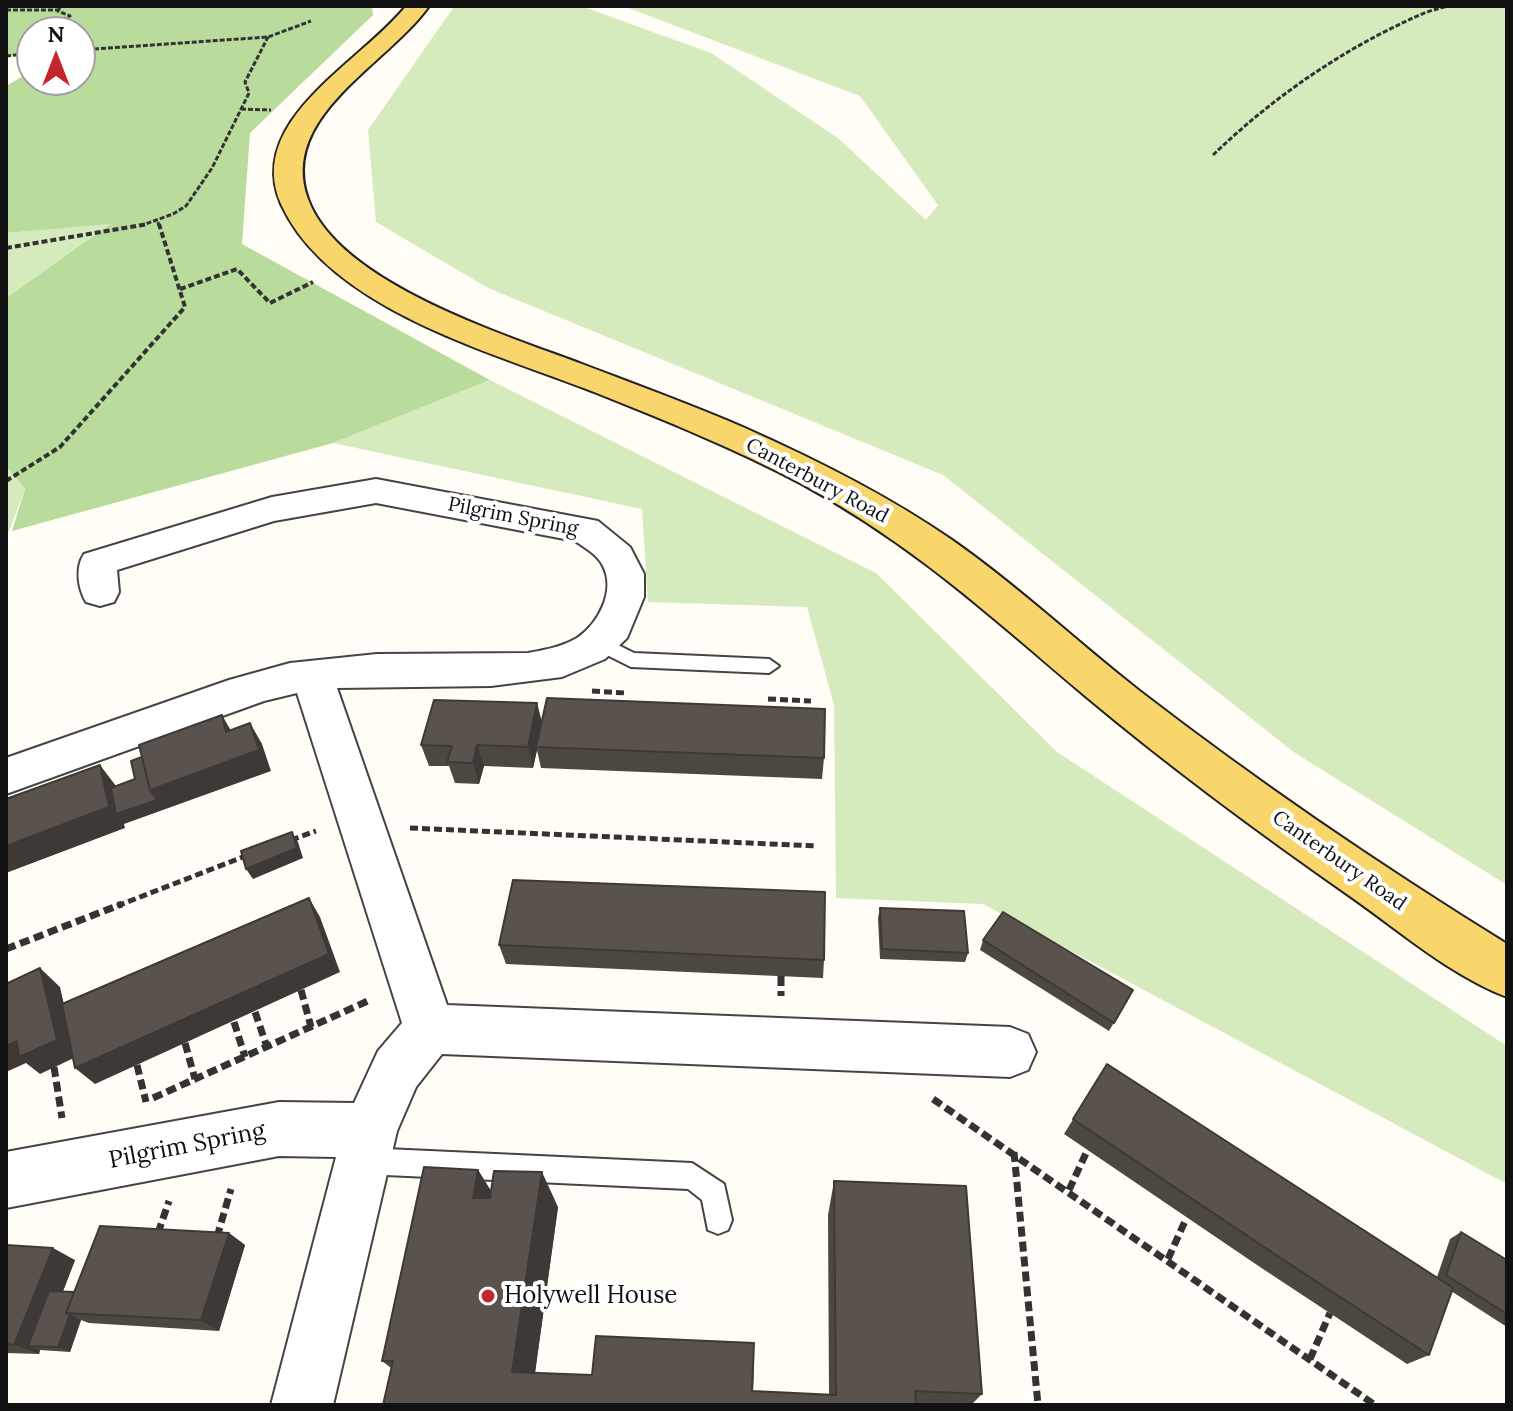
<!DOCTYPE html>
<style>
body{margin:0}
#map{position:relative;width:1513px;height:1411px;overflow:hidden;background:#fffdf5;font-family:Lora,serif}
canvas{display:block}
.frame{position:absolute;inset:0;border:8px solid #111;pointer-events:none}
.north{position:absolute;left:16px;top:16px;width:80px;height:80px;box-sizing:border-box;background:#fff;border:2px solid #a0a0a0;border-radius:50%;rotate:0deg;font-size:22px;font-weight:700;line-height:32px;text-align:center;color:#111}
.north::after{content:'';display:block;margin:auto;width:28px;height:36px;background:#c4262e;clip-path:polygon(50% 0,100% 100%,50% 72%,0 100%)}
</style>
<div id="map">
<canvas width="1513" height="1411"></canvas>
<div class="frame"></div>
<div class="north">N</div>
</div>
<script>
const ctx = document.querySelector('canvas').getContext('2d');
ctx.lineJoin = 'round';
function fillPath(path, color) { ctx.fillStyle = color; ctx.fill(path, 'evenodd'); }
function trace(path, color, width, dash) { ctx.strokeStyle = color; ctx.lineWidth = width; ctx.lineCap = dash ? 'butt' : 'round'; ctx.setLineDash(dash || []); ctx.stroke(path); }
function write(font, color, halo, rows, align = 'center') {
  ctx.font = font + ' Lora,serif'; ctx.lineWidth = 8; ctx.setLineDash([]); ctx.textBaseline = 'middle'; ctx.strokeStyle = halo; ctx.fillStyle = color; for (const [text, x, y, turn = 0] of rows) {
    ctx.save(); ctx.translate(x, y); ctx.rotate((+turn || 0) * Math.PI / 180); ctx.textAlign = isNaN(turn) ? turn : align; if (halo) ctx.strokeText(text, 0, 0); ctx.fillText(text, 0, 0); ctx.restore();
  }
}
fillPath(new Path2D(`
 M460 6H581L711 53 838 138 926 220 938 205 860 96 623 6H1507V885L1295 753 943 475 488 288 376 222 368 130 453 8Z
 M111 223 6 298V233Z
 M490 380 876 573 1057 752 1507 1046V1184L983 904 836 898 834 705 807 607 648 602 642 509 333 443Z
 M6 466 25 489 6 539Z`), '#d5ebbd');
fillPath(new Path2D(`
 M6 6H372L373 15 250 133 242 244 490 380 333 443 12 531 25 489 6 466V298L110 224 6 233V86L32 71V80H80V32H32V60L6 55Z`), '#b9dc9c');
const lane = new Path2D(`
 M600 636 634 653 769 659 779 666 769 673 631 667 593 648 590 643 593 638Z
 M364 1148 692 1163 724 1184 732 1220 728 1230 718 1234 708 1230 702 1200 688 1189 364 1174 355 1170 351 1161 355 1152Z`);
const street = new Path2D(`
 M376 479 598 521 630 547 644 574V597L627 638 605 659 562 677 491 686 337 688 447 1005 1010 1027 1028 1034 1036 1052 1028 1070 1010 1077 442 1054 416 1087 397 1131 333 1405H271L336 1157 279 1156 6 1208V1152L279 1102 354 1103 378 1051 402 1023 297 693 264 701 6 794V758L229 680 290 663 377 654 528 653C544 650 562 647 577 638 598 624 616 591 603 566 598 555 584 547 575 541L376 503 274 521 117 570 119 592 114 602 100 606 86 602C78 588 75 568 84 554L272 497Z`);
const primary = new Path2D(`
 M406 6H429C387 65 278 116 308 199 338 283 505 335 582 364 637 385 692 405 745 428 817 460 887 495 952 540 1018 586 1077 642 1141 692 1259 783 1381 866 1507 944V997C1452 976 1402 933 1354 899 1262 835 1170 767 1084 695 988 614 913 544 800 483 734 448 664 420 594 392 495 353 329 310 281 204 244 120 363 61 406 6Z`);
trace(lane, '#444', 4);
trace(street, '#444', 4);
trace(primary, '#222', 4);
trace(new Path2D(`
 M6 10H58
 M59 32 52 24 70 16 58 11 61 6
 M80 50 268 37 311 21
 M6 56 32 53
 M241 109 271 110
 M1213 155C1264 106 1319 66 1382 33 1405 22 1425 10 1450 6
 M158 222 159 226
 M140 226 173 214 186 206 212 168 249 93 245 82 268 37`), '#333', 3, [5, 2]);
trace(new Path2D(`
 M6 248 148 224
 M180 289 237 269 270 303 313 282
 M6 481 60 447 185 307 159 224`), '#333', 4, [6, 3]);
trace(new Path2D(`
 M592 691 626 693
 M768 699 811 701
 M410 828 817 846
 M291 840 316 831
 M117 906 248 855`), '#333', 5, [8, 4]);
trace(new Path2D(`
 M6 949 122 904
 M781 976V996
 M301 990 311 1027
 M255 1012 267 1047
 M234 1022 245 1057
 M185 1043 195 1079
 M137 1065 146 1102
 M54 1067 62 1118
 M153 1098 370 1000
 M933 1099 1375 1405
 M1014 1152 1038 1405
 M1069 1190 1087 1151
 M158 1233 169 1201
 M217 1237 231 1189
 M1168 1259 1186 1219
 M1310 1359 1330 1313`), '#333', 7, [10, 5]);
fillPath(lane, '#fff');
fillPath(street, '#fff');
fillPath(primary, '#f9d66b');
fillPath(new Path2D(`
 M537 703 542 722 824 758 822 779 541 768 537 750 533 768 484 766 479 784 455 783 449 766H429L421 745Z
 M880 908 968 953 965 962 880 959 878 918Z
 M983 940 1133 990 1109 1031 980 950Z
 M499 945 824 960 823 978 506 964Z
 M1107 1064 1437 1277 1450 1239 1461 1232 1507 1260V1327L1451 1291 1429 1355 1407 1364 1260 1267 1064 1134Z
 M478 1170 491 1191 558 1207 535 1373 592 1375 754 1367 753 1391 829 1395 828 1215 834 1181 982 1394 971 1405H383L391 1368 382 1361Z
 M229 1233 245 1245 219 1331 89 1323 81 1320 70 1352 40 1350 39 1354 6 1353V1245L75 1260 63 1291 74 1292Z`), '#4d4742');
fillPath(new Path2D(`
 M537 703 542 725 536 747 537 750 533 768 528 747Z
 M222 715 234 736 226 732Z
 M250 723 262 744 271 771 124 824 125 828 6 873V835L100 765 116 786 150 790 153 766Z
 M477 745 484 766 479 784 473 763Z
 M292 832 298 842 303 858 253 879 246 869Z
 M309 898 320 917 340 972 95 1084 75 1068Z
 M40 968 60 987 76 1057 40 1074 26 1063 6 1072V1046L17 1041Z
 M478 1170 499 1204 473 1198Z
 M542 1172 558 1207 532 1394 512 1372Z
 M229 1233 245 1245 219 1331 201 1320Z
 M53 1248 75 1260 42 1346H28L40 1350 39 1354 14 1345Z
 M70 1314 81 1320 70 1352 58 1347Z`), '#3f3936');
const building = new Path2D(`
 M547 698 825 709 824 758 536 747Z
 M434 700 537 703 528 747 477 745 473 763 447 762 452 746 421 745Z
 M222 715 226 732 250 723 259 750 150 790 139 745Z
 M142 757 150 790 157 800 116 814 111 788 135 779 131 761Z
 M100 765 109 807 6 846V799Z
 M292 832 297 848 246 869 241 851Z
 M513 880 825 892 824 960 499 945Z
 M309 898 329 954 75 1068 62 1004Z
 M880 908 964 911 968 953 882 949Z
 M1003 912 1133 990 1114 1023 983 940Z
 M40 968 57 1040 19 1057 17 1041 6 1046V984Z
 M1107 1064 1453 1288 1429 1355 1276 1255 1073 1119Z
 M424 1167 478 1170 473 1198H490L494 1171 542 1172 512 1372 592 1375 596 1336 754 1343 752 1391 836 1395 834 1181 966 1186 982 1394 915 1391 916 1405H383L393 1361H382Z
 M100 1226 229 1233 201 1320 66 1313Z
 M1461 1232 1507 1260V1314L1446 1275Z
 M6 1245 53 1248 14 1345 6 1344Z
 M49 1291 74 1292 66 1313 70 1314 58 1347 28 1346Z`);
fillPath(building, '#5a524d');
trace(building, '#3f3936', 2);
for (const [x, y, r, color] of [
 [488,1296,8,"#c4262e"]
]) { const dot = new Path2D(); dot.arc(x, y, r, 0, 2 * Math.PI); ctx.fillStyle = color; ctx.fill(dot); trace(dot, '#fff', 3); }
write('20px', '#111', '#fff', [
 ["Canterbury Road",817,481,28],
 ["Pilgrim Spring",513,517,11],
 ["Canterbury Road",1339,861,35]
]);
write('24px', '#111', '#fff', [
 ["Pilgrim Spring",187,1146,-11]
]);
write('24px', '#111', '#fff', [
 ["Holywell House",504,1296]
], 'left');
</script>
